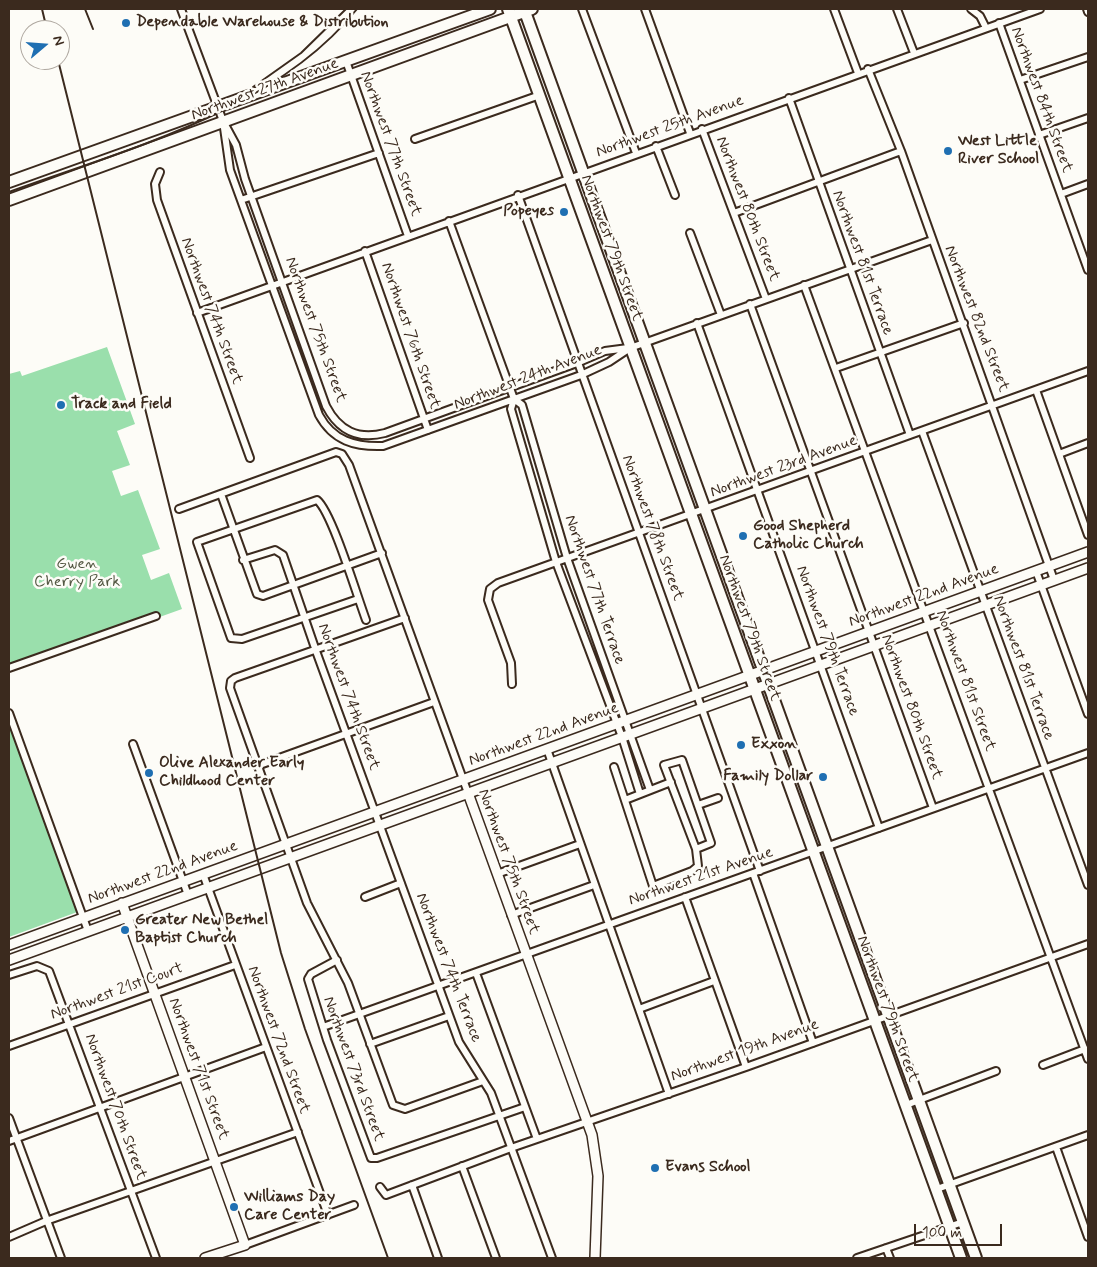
<!DOCTYPE html>
<style>
body{margin:0}
#map{position:relative;width:1097px;height:1267px;overflow:hidden;background:#fdfcf7;font-family:Mynerve,sans-serif}
canvas{display:block}
.frame{position:absolute;inset:0;border:10px solid #3b2a1e;pointer-events:none}
.north{position:absolute;left:20px;top:20px;width:50px;height:50px;box-sizing:border-box;background:#fdfcf7;border:1px solid #afa8a0;border-radius:50%;rotate:72deg;font-size:14px;font-weight:700;line-height:20px;text-align:center;color:#3b2a1e}
.north::after{content:'';display:block;margin:auto;width:18px;height:22px;background:#1f6fb2;clip-path:polygon(50% 0,100% 100%,50% 72%,0 100%)}
.scale{position:absolute;left:914px;top:1224px;width:88px;height:22px;box-sizing:border-box;border:2px solid #3b2a1e;border-top:0;padding-left:6px;font-size:15px;line-height:18px;white-space:nowrap;color:#3b2a1e;-webkit-text-stroke:4px #fdfcf7;paint-order:stroke}
</style>
<div id="map">
<canvas width="1097" height="1267"></canvas>
<div class="frame"></div>
<div class="north">N</div>
<div class="scale">100 m</div>
</div>
<script>
const ctx = document.querySelector('canvas').getContext('2d');
ctx.lineJoin = 'round';
function fillPath(path, color) { ctx.fillStyle = color; ctx.fill(path, 'evenodd'); }
function trace(path, color, width, dash) { ctx.strokeStyle = color; ctx.lineWidth = width; ctx.lineCap = dash ? 'butt' : 'round'; ctx.setLineDash(dash || []); ctx.stroke(path); }
function write(font, color, halo, rows, align = 'center') {
  ctx.font = font + ' Mynerve,sans-serif'; ctx.lineWidth = 5; ctx.setLineDash([]); ctx.textBaseline = 'middle'; ctx.strokeStyle = halo; ctx.fillStyle = color; for (const [text, x, y, turn = 0] of rows) {
    ctx.save(); ctx.translate(x, y); ctx.rotate((+turn || 0) * Math.PI / 180); ctx.textAlign = isNaN(turn) ? turn : align; if (halo) ctx.strokeText(text, 0, 0); ctx.fillText(text, 0, 0); ctx.restore();
  }
}
fillPath(new Path2D(`
 M107 347 135 424 117 431 130 465 112 471 121 496 138 490 160 549 142 555 151 580 169 573 182 609 9 671V374L20 371 22 376Z
 M9 716 80 911 9 937Z`), '#9adfac');
const street = new Path2D(`
 M181 9 223 121 236 145 245 179 326 406C339 431 358 440 385 433L577 363 605 351 628 348
 M582 9 636 153
 M645 9 690 133
 M834 9 858 73
 M897 9 914 53
 M971 9 980 16 986 28
 M1087 9 1088 12
 M999 23 1088 270
 M346 61 408 236
 M868 69 901 151 1054 580
 M1020 80 1088 57
 M789 98 910 435
 M223 121 230 170 319 415C333 441 355 447 383 446L581 375 609 362 630 348 932 240
 M702 129 766 299
 M1039 135 1088 118
 M415 139 540 95
 M656 146 675 195
 M160 172 155 184 157 200 250 458
 M1061 194 1088 184
 M518 195 760 871
 M241 200 379 153
 M734 213 901 151
 M449 221 514 399 511 409 556 562 622 737 640 794
 M690 233 721 315
 M365 251 428 430
 M804 285 1088 1059
 M750 304 933 808
 M197 313 1040 9
 M697 323 879 828
 M836 368 964 323
 M1036 390 1088 535
 M514 399 522 405 567 558 650 790
 M922 431 1088 885
 M1059 454 1088 443
 M221 494 257 594 263 596 382 553
 M179 509 336 452 342 454 349 465 468 793
 M243 560 275 550 283 555 316 651 459 1042 491 1093 552 1258
 M1036 571 1088 714
 M358 599 242 639 231 638 197 542 317 500C332 512 357 596 366 620
 M405 618 235 678 231 681 230 688 307 903 348 983 393 1105 405 1109 483 1081
 M9 668 156 616
 M512 684 511 663 488 600 490 589 498 583 1088 371
 M9 713 88 931
 M133 744 188 895
 M547 749 669 1094
 M257 766 434 702
 M614 767 653 886 692 871 698 866 696 849 664 765 682 760 711 843 696 849
 M625 800 671 782
 M698 805 718 798
 M753 873 813 1043
 M203 874 328 1215
 M497 874 580 844
 M365 897 401 883
 M685 897 746 1067
 M511 915 594 885
 M337 960 311 974 308 979 327 1040 371 1158H377L525 1107
 M476 973 537 1139
 M9 975 37 966 49 971 156 1258
 M639 1009 714 981
 M323 1027 1088 753
 M370 1044 449 1016
 M9 1046 235 965
 M1043 1065 1085 1049
 M906 1105 996 1071
 M9 1118 61 1258
 M9 1141 266 1047
 M1056 1147 1088 1237
 M462 1166 496 1258
 M412 1185 438 1258
 M380 1187 386 1195 511 1148 746 1067 1088 944
 M937 1189 1088 1135
 M9 1237 46 1221 298 1132
 M245 1245 354 1205
 M886 1248 890 1258
 M857 1258 963 1222`);
const secondary = new Path2D(`
 M468 793 592 1135 598 1176 595 1258
 M122 903 245 1245 205 1258
 M9 945 1088 552
 M9 960 1088 568`);
const primary = new Path2D(`
 M508 9 961 1258
 M524 9 976 1258
 M9 182 490 9
 M9 200 532 9`);
trace(street, '#3b2a1e', 10);
trace(secondary, '#3b2a1e', 12);
trace(primary, '#3b2a1e', 14);
trace(street, '#fdfcf7', 6);
trace(secondary, '#fdfcf7', 9);
trace(primary, '#fdfcf7', 10);
trace(new Path2D(`
 M42 9 47 30
 M85 9 93 29
 M58 60 281 953 305 1029 388 1258
 M253 87 301 53 346 9
 M9 192C127 149 276 111 357 9`), '#3b2a1e', 2);
for (const [x, y, r, color] of [
 [126,23,5,"#1f6fb2"],
 [948,151,5,"#1f6fb2"],
 [564,212,5,"#1f6fb2"],
 [61,405,5,"#1f6fb2"],
 [743,536,5,"#1f6fb2"],
 [741,745,5,"#1f6fb2"],
 [149,773,5,"#1f6fb2"],
 [823,777,5,"#1f6fb2"],
 [125,930,5,"#1f6fb2"],
 [655,1168,5,"#1f6fb2"],
 [234,1207,5,"#1f6fb2"]
]) { const dot = new Path2D(); dot.arc(x, y, r, 0, 2 * Math.PI); ctx.fillStyle = color; ctx.fill(dot); trace(dot, '#fdfcf7', 2); }
write('bold 16px', '#3b2a1e', '#fdfcf7', [
 ["Dependable Warehouse & Distribution",136,23],
 ["West Little",958,142],
 ["River School",958,160],
 ["Popeyes",554,212,"right"],
 ["Track and Field",71,405],
 ["Good Shepherd",753,527],
 ["Catholic Church",753,545],
 ["Exxon",751,745],
 ["Olive Alexander Early",159,764],
 ["Childhood Center",159,782],
 ["Family Dollar",813,777,"right"],
 ["Greater New Bethel",135,921],
 ["Baptist Church",135,939],
 ["Evans School",665,1168],
 ["Williams Day",244,1198],
 ["Care Center",244,1216]
], 'left');
write('16px', '#3b2a1e', '#fdfcf7', [
 ["Northwest 27th Avenue",265,90,-20],
 ["Northwest 84th Street",1041,100,70],
 ["Northwest 25th Avenue",670,127,-20],
 ["Northwest 77th Street",390,144,70],
 ["Northwest 80th Street",747,209,69],
 ["Northwest 79th Street",611,248,70],
 ["Northwest 81st Terrace",862,263,70],
 ["Northwest 74th Street",211,311,70],
 ["Northwest 82nd Street",976,319,69],
 ["Northwest 75th Street",315,330,70],
 ["Northwest 76th Street",410,336,71],
 ["Northwest 24th Avenue",528,378,-21],
 ["Northwest 23rd Avenue",784,467,-20],
 ["Northwest 78th Street",652,528,70],
 ["Northwest 77th Terrace",594,590,71],
 ["Northwest 22nd Avenue",924,596,-20],
 ["Northwest 79th Street",749,628,70],
 ["Northwest 79th Terrace",827,641,70],
 ["Northwest 81st Terrace",1023,668,70],
 ["Northwest 81st Street",965,681,70],
 ["Northwest 74th Street",348,697,70],
 ["Northwest 80th Street",911,707,70],
 ["Northwest 22nd Avenue",544,735,-20],
 ["Northwest 75th Street",508,862,70],
 ["Northwest 22nd Avenue",163,873,-20],
 ["Northwest 21st Avenue",701,877,-19],
 ["Northwest 74th Terrace",448,968,69],
 ["Northwest 21st Court",117,992,-20],
 ["Northwest 79th Street",887,1009,70],
 ["Northwest 72nd Street",278,1040,70],
 ["Northwest 19th Avenue",745,1051,-20],
 ["Northwest 71st Street",198,1069,70],
 ["Northwest 73rd Street",353,1069,70],
 ["Northwest 70th Street",115,1107,70]
]);
write('16px', '#535742', '#fdfcf7', [
 ["Gwen",77,565],
 ["Cherry Park",77,583]
]);
</script>
